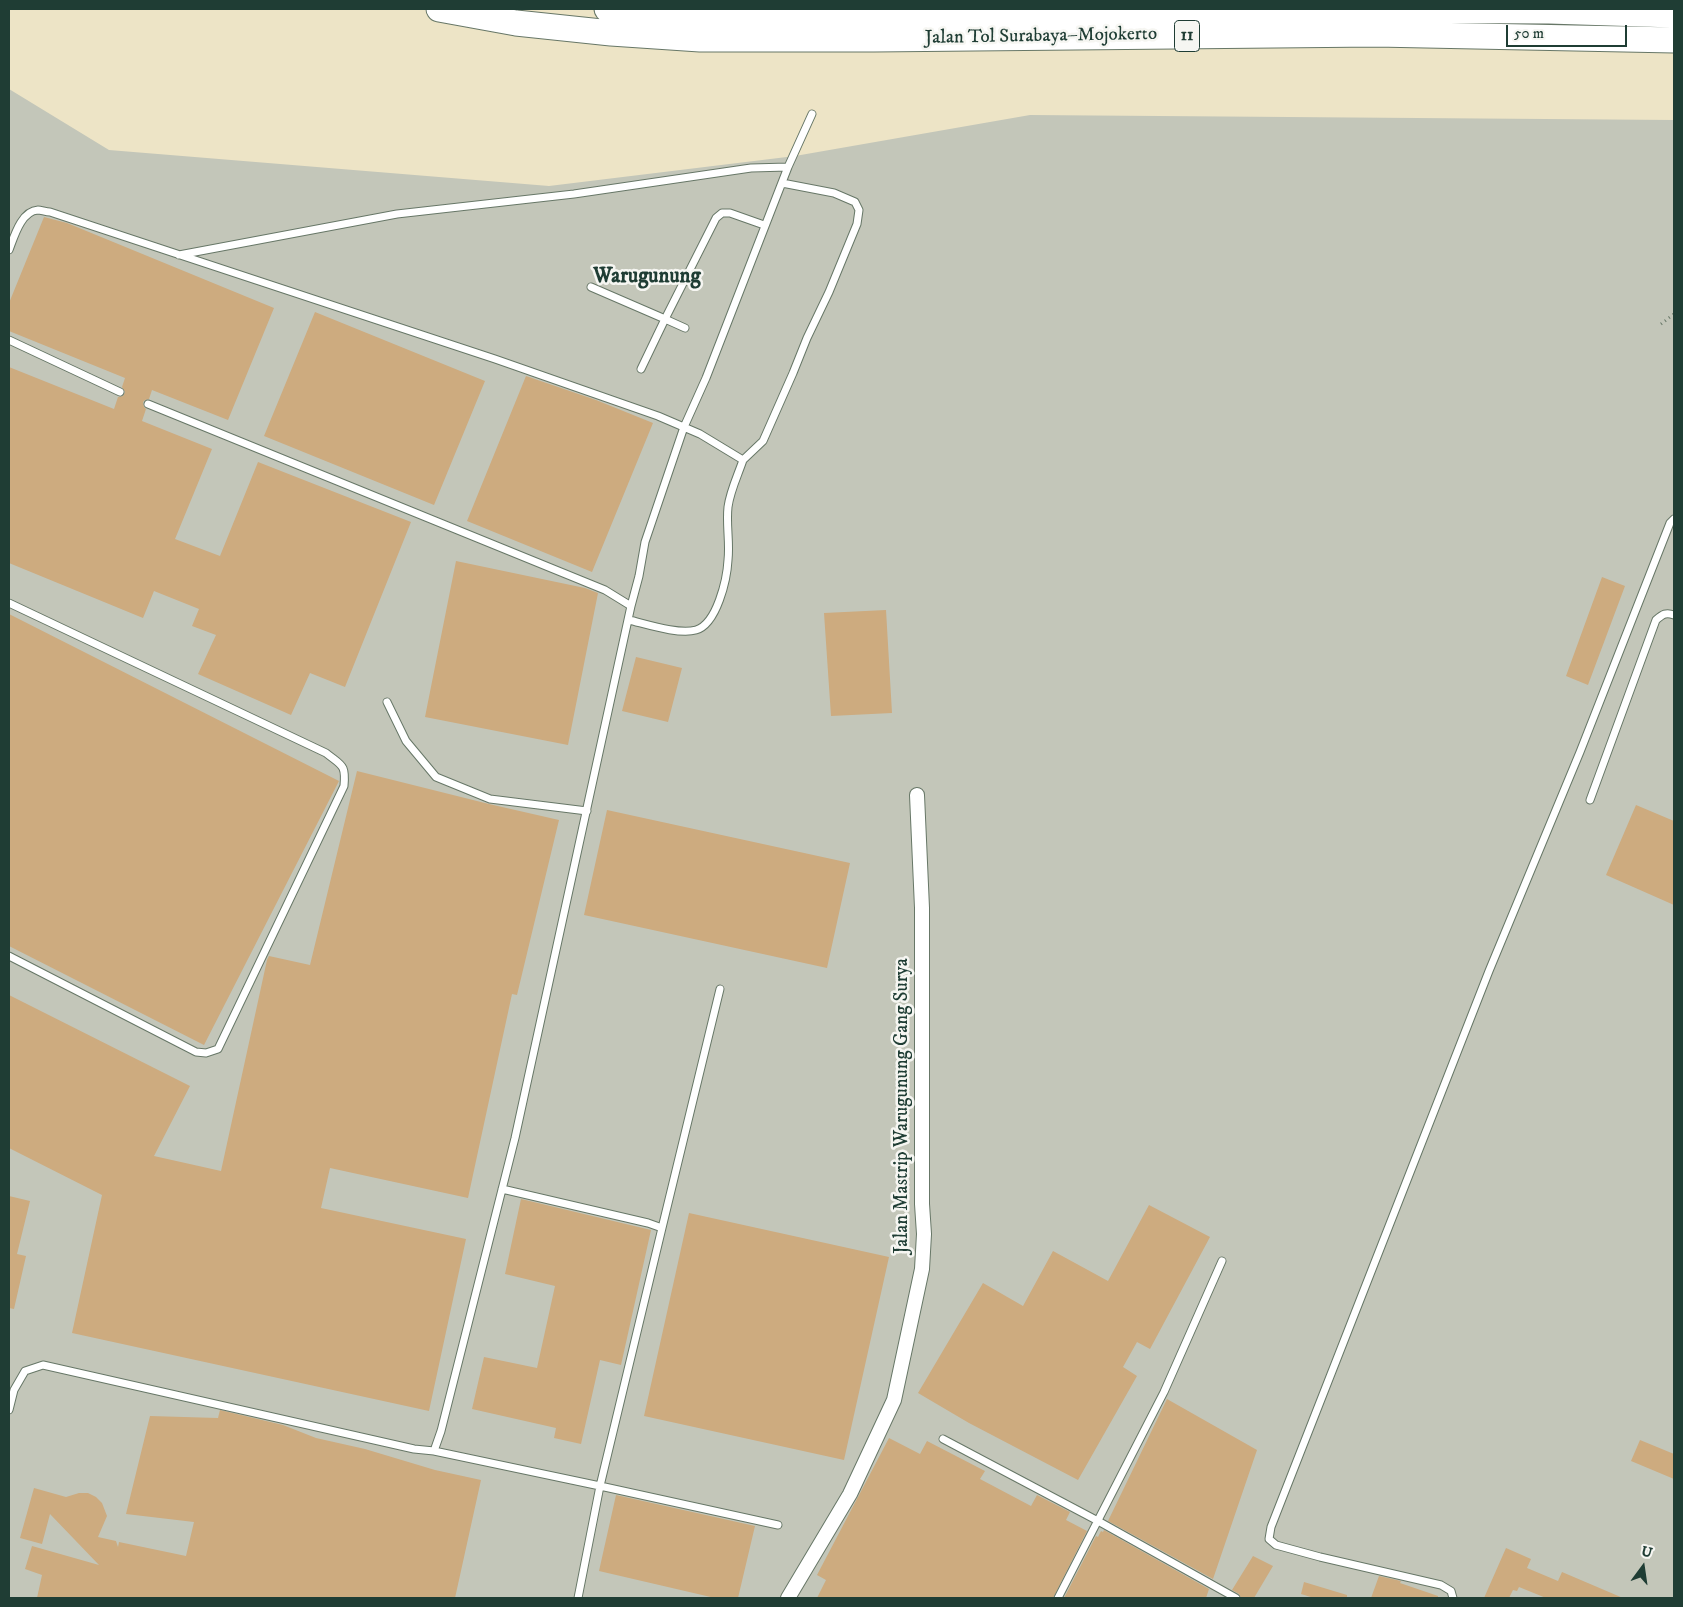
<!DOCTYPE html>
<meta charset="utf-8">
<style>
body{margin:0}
#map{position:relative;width:1683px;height:1607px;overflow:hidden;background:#ede4c6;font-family:"IM FELL DW Pica",serif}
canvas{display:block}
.frame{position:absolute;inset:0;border:10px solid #1f3d34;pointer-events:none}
.north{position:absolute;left:1618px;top:1542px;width:50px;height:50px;-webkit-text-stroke:4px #f6f6f2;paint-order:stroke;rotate:14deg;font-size:14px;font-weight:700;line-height:20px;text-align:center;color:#1f3d34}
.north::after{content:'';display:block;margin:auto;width:18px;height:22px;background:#1f3d34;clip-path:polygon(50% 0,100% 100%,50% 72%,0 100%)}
.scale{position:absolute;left:1506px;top:25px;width:121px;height:22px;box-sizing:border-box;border:2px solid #1f3d34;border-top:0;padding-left:6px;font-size:15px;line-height:18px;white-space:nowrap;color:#1f3d34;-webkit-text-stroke:4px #f6f6f2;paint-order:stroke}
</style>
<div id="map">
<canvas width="1683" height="1607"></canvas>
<div class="frame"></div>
<div class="north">U</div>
<div class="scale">50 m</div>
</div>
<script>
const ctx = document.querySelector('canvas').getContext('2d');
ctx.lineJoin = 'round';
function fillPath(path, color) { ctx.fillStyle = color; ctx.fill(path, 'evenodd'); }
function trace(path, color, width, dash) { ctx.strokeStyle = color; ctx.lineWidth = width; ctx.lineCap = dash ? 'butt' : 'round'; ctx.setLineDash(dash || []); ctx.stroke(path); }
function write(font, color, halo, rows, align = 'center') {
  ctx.font = font + ' "IM FELL DW Pica",serif'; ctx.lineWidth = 5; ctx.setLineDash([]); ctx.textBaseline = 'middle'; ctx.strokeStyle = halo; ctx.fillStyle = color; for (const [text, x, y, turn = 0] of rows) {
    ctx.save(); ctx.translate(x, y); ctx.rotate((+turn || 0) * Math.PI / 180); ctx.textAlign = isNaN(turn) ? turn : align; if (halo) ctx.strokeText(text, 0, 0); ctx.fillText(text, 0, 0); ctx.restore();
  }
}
fillPath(new Path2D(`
 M9 89 109 150 549 186 795 156 1030 115 1674 120V1598H9Z`), '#c3c6b9');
fillPath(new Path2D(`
 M44 217 67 223 274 308 228 420 152 390 149 399 145 400 143 402 144 407 146 409 142 421 212 449 175 539 220 556 258 462 411 522 345 687 310 673 291 715 198 674 216 635 192 626 199 609 154 591 143 618 9 563V367L114 409 118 397 123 396 125 392 122 387 125 378 9 331V303Z
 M315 312 485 381 434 505 264 436Z
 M526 376 596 400 653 423 592 572 467 521Z
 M456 561 585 588 598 593 568 745 425 717Z
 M1602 577 1625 586 1588 685 1566 676Z
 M886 610 892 713 831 716 824 613Z
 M9 614 339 781 204 1045 9 946Z
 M636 657 682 668 668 722 622 711Z
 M357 771 489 804 559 820 517 995 512 994 468 1198 330 1168 321 1208 466 1239 429 1411 72 1333 102 1195 9 1148V995L190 1086 154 1156 221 1171 267 960 269 956 310 965Z
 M1636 805 1674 821V905L1606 875Z
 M607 810 850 863 827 968 584 915Z
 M9 1196 30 1201 17 1254 26 1256 14 1309 9 1308Z
 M521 1199 651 1230 621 1365 600 1360 581 1444 554 1438 556 1428 472 1409 484 1357 537 1368 555 1286 505 1274Z
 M1149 1205 1210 1237 1150 1349 1137 1342 1123 1367 1137 1376 1078 1480 969 1423 918 1393 983 1283 1023 1306 1053 1251 1108 1281Z
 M689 1213 889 1257 844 1460 644 1416Z
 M1167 1399 1257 1450 1213 1579 1108 1521Z
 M220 1410 283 1425 316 1438 365 1449 435 1470 481 1480 455 1598H37L42 1575 25 1569 32 1546 99 1565 50 1514 42 1544 20 1538 34 1488 66 1497 79 1493H88L96 1497 102 1503 107 1516 98 1537 116 1541 118 1547 119 1542 186 1556 194 1522 126 1514 150 1416 218 1418Z
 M889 1438 920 1454 927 1441 985 1471 980 1479 1031 1506 1037 1495 1070 1512 1066 1520 1087 1531 1053 1598H817L826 1580 817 1575Z
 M1640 1440 1674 1454V1479L1631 1461Z
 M616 1495 755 1526 738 1598H715L599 1571Z
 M1104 1530 1209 1589 1206 1598H1064L1096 1536 1098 1537 1101 1531 1103 1532Z
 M1506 1548 1531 1559 1527 1568 1558 1581 1562 1572 1623 1598H1546L1519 1587 1517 1591 1513 1590 1509 1598H1484Z
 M1253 1556 1273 1566 1254 1598H1241L1239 1594 1232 1590Z
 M1379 1576 1401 1581 1400 1583 1438 1596V1598H1371Z
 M1304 1582 1347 1595V1598H1314L1301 1594Z`), '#cdab7f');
const service = new Path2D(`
 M9 250C14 237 21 211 38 210 41 210 46 212 50 212L495 359 658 416 700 434 743 460C738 475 730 491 728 507 726 525 730 542 728 560 727 579 717 624 696 630 679 635 646 624 629 620
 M179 255 397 214 574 194 751 168 788 167 812 114
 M591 287 665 319 716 218 722 213H730L764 225
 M9 340 120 392
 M641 369 665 319 685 328
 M743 460 763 441 793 373 807 338 829 292 857 224 859 210 855 202 834 193 782 183
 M9 603 326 753C342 766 346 764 344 786L218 1049 206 1053 196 1052 9 956
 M631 606 639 576 645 542 684 427 706 378 788 167
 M387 702 406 741 436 777 490 799 587 811
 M1590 800 1656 620C1663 614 1666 612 1674 615
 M662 1228 720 989
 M9 1410 14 1390 25 1371 43 1365 414 1449 434 1451 441 1431 515 1138 631 606 605 590 148 404
 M943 1439 1098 1521 1236 1598
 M434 1451 600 1486 662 1228 648 1223 502 1189
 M578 1598 600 1486 778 1525
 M1058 1598 1164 1392 1222 1261
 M1453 1598 1451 1591 1441 1585 1320 1557 1276 1545 1269 1539 1271 1527 1489 971 1580 752 1670 523 1674 519`);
const minor = new Path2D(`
 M788 1598 850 1494 894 1400 922 1269 924 1234 922 1204V908L917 795`);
const motorway = new Path2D(`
 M439 9 516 23 611 33 700 39H874L1376 34 1674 40
 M607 9 694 15 878 16 1371 10 1549 11 1674 15`);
trace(service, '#677767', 9);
trace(minor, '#677767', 16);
trace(motorway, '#677767', 27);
trace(new Path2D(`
 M1661 324 1674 314`), '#677767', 3, [1, 4]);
trace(service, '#fff', 7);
trace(minor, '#fff', 14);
trace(motorway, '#fff', 25);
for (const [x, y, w] of [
 [1187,36,25]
]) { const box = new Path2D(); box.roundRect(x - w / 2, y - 15.5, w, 31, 4); ctx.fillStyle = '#f6f6f2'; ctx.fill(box); trace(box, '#1f3d34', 1); }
write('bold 18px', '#1f3d34', null, [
 ["11",1187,36]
]);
write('19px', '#1f3d34', '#f6f6f2', [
 ["Jalan Tol Surabaya–Mojokerto",1041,37,-1],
 ["Jalan Mastrip Warugunung Gang Surya",903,1106,-90]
]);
write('bold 21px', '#1f3d34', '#f6f6f2', [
 ["Warugunung",647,278]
]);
</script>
